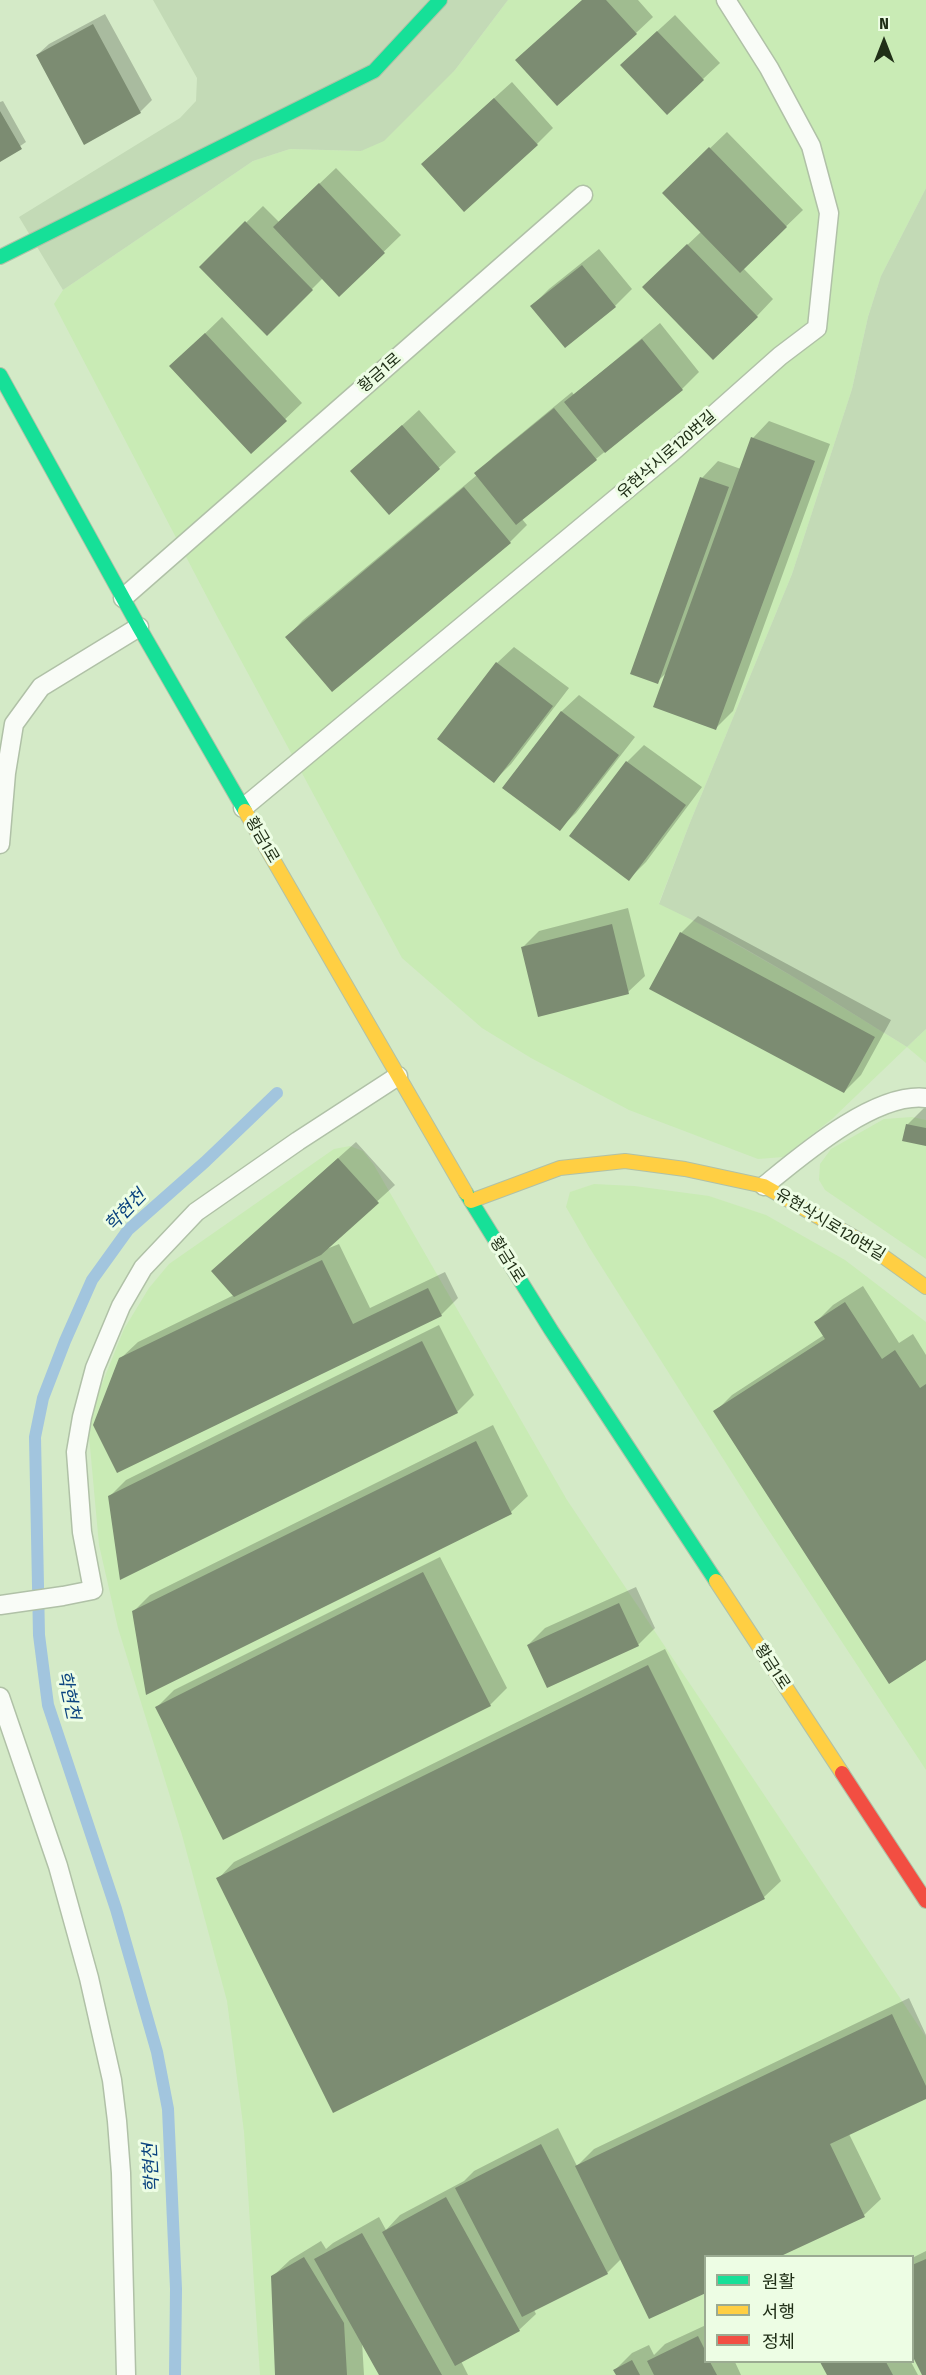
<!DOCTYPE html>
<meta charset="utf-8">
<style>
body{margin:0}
#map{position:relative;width:926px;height:2375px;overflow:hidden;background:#d4eac7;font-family:"Fira Sans Condensed","Noto Sans KR",sans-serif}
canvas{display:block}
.legend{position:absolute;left:704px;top:2255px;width:210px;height:108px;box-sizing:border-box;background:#edfde4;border:2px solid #9bab92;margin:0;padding:8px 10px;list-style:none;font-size:18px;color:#202f17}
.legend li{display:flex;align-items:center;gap:12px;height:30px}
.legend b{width:30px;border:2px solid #9bab92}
.north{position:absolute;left:854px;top:12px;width:60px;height:60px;-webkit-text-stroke:4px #edfde4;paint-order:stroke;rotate:0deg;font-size:16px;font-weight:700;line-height:24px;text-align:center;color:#202f17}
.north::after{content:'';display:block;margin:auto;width:21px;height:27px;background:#202f17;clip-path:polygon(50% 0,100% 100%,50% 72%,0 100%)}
</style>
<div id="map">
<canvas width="926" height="2375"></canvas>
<ul class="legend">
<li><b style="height:8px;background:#16e098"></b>원활</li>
<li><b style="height:8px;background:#ffcf43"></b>서행</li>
<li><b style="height:8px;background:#f24e42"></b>정체</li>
</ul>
<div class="north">N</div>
</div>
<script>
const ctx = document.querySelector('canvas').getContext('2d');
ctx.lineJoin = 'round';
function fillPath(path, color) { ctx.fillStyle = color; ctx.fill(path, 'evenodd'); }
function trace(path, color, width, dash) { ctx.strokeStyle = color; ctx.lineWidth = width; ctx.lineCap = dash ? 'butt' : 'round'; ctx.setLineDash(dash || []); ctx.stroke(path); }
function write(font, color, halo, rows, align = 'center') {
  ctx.font = font + ' "Fira Sans Condensed","Noto Sans KR",sans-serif'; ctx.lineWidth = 6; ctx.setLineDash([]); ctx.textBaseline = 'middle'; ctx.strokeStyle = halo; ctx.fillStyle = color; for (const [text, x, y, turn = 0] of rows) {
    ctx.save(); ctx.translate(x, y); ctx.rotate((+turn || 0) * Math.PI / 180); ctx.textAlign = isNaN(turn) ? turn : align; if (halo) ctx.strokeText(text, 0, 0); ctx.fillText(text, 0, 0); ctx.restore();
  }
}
fillPath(new Path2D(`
 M508 0H926V188L881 276 868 317 852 389 792 574 689 825 659 903 690 918 797 979 907 1047 926 1029V1063L907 1047 832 1119 783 1157 758 1159 629 1110 531 1058 482 1028 402 958 218 618 54 304 63 290 253 161 290 149 361 151 455 70Z
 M912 1117 926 1120V1259L825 1190 819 1180 820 1164 831 1149 884 1119Z
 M350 1146 363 1151 374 1165 567 1500 926 2037V2375H260L244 2132 227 2001 182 1835 118 1628 99 1545 89 1436 94 1404 124 1329 149 1288 169 1264 334 1149ZM706 2256H912V2362H706Z
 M594 1184 634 1186 709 1196 766 1215 845 1260 926 1322V1770L760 1517 589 1247 566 1207 570 1192Z`), '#c9ebb5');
fillPath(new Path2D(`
 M153 0H508L455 70 384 141 361 151 290 149 253 161 63 290 19 217 180 118 196 101 197 78Z
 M926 188V1029L907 1047C826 997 745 944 659 904L689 825 792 574 852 389 868 317 881 276Z`), '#c3dab6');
fillPath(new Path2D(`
 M582 0H638L653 17 636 33Z
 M105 14 152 100 140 112 37 55 49 44Z
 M675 15 720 63 703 79 639 48Z
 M512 82 553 128 537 144 440 147Z
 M3 101 26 142 0 160V102Z
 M727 132 803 210 743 268 773 299 757 316 661 270 702 231 681 176Z
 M336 168 401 235 339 295 323 278 267 334 201 267 263 206 279 222Z
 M599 249 632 289 615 306H532L549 289Z
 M222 317 302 403 251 452 188 350Z
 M660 323 699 372 682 389 522 519 527 525 510 542 332 690 287 637 303 620 477 475 493 457 572 392 574 395Z
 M419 410 456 452 389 513 352 471Z
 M769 421 830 444 733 711 716 728 667 672 657 682 702 478 718 461 741 469 753 438Z
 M514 647 569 688 511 764 494 781 497 663Z
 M579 695 635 737 576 813 559 829 504 788 562 711Z
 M644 745 702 787 646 862 629 879 571 836 627 762Z
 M628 908 645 976 628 992 522 948 539 931Z
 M698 916 891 1020 861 1075 844 1092 651 989 681 933Z
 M924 1108H926V1145L907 1125Z
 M356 1142 395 1185 324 1250 339 1244 370 1308 445 1272 458 1298 441 1315 120 1359 138 1342 234 1295 230 1255Z
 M863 1286 899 1343 913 1334 926 1355V1658L715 1412 732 1395 824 1335 816 1322 833 1305Z
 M439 1325 474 1395 457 1412 109 1497 126 1480Z
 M493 1425 528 1496 511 1512 147 1693 133 1612 150 1595Z
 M440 1557 507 1688 490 1705 157 1707 174 1690Z
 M636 1587 655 1628 638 1645 548 1686 528 1645 545 1628Z
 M665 1649 781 1881 764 1897 333 2111 218 1879 234 1862Z
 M909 1998 926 2035V2097L849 2134 881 2199 864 2215 778 2256 622 2258 607 2273 534 2310 536 2314 519 2330 461 2361 468 2375H381L362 2342 364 2375H277L272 2277 290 2260 321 2241 326 2249 333 2243 379 2217 386 2230 400 2215 464 2181 474 2171 558 2128 577 2166 594 2149Z
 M926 2251V2375H924L912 2351V2258Z
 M706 2325V2362H735L741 2375H618L615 2370 632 2353 649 2345 654 2355 665 2344Z
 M822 2362H911L918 2375H829Z`), '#0003');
trace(new Path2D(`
 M175 2375 176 2289 168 2109 157 2052 116 1909 48 1705 39 1635 35 1437 43 1398 65 1341 92 1280 128 1230 205 1162 277 1093`), '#a2c5de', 12);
fillPath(new Path2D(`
 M582 0H606L637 34 557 106 515 60Z
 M93 24 141 113 84 145 36 55Z
 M657 31 704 80 667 115 620 65Z
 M494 98 538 145 464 212 421 164Z
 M0 111 22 149 0 162Z
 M709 147 787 227 740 273 662 193Z
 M319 183 385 253 339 297 273 227Z
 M245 221 313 290 267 336 199 267Z
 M687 244 758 317 713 360 642 287Z
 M582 265 616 307 565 348 530 306Z
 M205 333 287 421 251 454 169 366Z
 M642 339 683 390 605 453 564 402Z
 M554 408 597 460 516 525 474 473Z
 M402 425 440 469 389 515 350 471Z
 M751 437 815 461 716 730 653 707Z
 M700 477 729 487 658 684 630 674Z
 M464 487 511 543 332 692 285 637Z
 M496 662 553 706 494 783 437 739Z
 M561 711 619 755 560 831 502 788Z
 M626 761 686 805 629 881 569 836Z
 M612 924 629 994 538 1017 521 947Z
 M680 932 875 1037 844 1093 649 989Z
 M906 1124 926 1128V1146L902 1141Z
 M338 1158 379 1203 321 1255 234 1297 211 1271Z
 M322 1260 353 1324 428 1288 442 1316 117 1473 93 1425 119 1358Z
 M845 1302 882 1359 895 1350 920 1388 926 1384V1660L889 1684 713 1411 825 1339 814 1322Z
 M422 1341 458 1413 120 1580 108 1496Z
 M476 1441 512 1514 146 1695 132 1611Z
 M423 1572 491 1706 223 1840 155 1707Z
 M619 1603 639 1646 547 1688 527 1645Z
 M648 1665 765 1899 333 2113 216 1878Z
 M892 2014 926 2086V2099L830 2144 865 2217 781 2256H706V2293L649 2319 575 2166Z
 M541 2144 608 2274 522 2317 455 2188Z
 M446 2197 520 2331 455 2366 382 2232Z
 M362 2233 442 2375H379L314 2259Z
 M304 2257 344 2323 347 2375H275L271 2276Z
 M926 2259V2375H922L912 2355V2265Z
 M698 2336 706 2352V2362H710L717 2375H654L647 2361Z
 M632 2360 640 2375H616L613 2370Z
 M820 2362H886L893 2375H827Z`), '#7c8c72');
const lane = new Path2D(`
 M123 598 583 195
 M243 808 672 452 780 356 817 328 829 213 811 146 769 68 726 0
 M0 844 6 773 14 724 41 687 139 627
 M764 1186C802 1155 875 1092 926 1098
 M0 1605 63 1596 93 1590 82 1532 76 1452 82 1417 95 1368 121 1306 143 1268 196 1212 298 1141 398 1076
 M0 1697 58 1866 89 1978 112 2080 117 2121 121 2173 126 2375`);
const fast = new Path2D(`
 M0 257 374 71 440 0
 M0 375 139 627 245 811
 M466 1193 551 1330 716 1581`);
const slow = new Path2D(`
 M245 811 466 1193
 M471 1201 560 1168 625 1161 685 1169 764 1186 866 1244 926 1287
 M716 1581 842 1773`);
const jam = new Path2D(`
 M842 1773 926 1901`);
trace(lane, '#b0c1a7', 21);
trace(fast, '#b0c1a7', 16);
trace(slow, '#b0c1a7', 16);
trace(jam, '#b0c1a7', 16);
trace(lane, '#f9fcf7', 18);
trace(fast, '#16e098', 14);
trace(slow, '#ffcf43', 14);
trace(jam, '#f24e42', 14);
write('16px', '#202f17', '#edfde4', [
 ["황금1로",380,373,-41],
 ["유현삭시로120번길",667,455,-41],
 ["황금1로",262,840,60],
 ["유현삭시로120번길",830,1225,31],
 ["황금1로",507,1260,58],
 ["황금1로",772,1667,57]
]);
write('italic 18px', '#0a437f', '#edfde4', [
 ["학현천",126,1211,-46],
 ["학현천",68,1695,78],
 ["학현천",152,2168,-93]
]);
</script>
